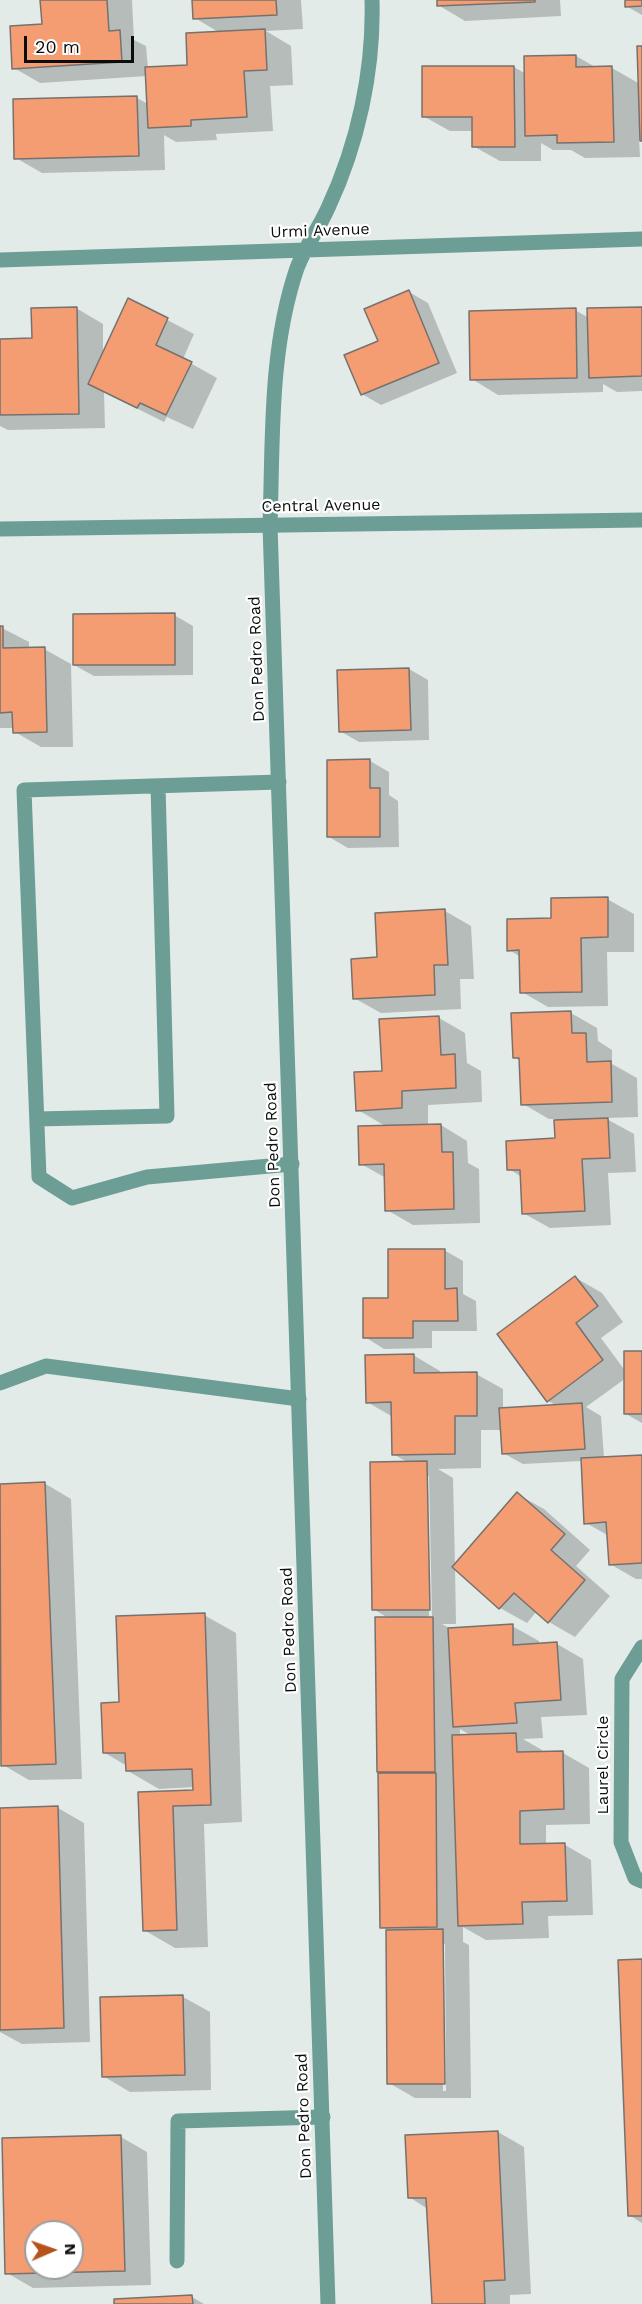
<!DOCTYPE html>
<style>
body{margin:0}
#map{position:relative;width:642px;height:2304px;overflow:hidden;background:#e3ebe9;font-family:"Work Sans",sans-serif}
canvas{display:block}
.north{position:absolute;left:24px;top:2220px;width:60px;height:60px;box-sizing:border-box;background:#fff;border:2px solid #9d9e9e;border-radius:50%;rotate:88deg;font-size:16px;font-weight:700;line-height:24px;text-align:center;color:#0b0d0d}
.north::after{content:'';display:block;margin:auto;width:21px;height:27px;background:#b6531a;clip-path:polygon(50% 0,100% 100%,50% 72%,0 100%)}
.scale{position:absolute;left:24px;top:36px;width:110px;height:27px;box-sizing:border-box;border:3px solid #0b0d0d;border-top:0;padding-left:8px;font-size:18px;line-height:21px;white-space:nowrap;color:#0b0d0d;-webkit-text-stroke:4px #fff;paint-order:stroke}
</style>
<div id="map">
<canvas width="642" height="2304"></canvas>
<div class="north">N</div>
<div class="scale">20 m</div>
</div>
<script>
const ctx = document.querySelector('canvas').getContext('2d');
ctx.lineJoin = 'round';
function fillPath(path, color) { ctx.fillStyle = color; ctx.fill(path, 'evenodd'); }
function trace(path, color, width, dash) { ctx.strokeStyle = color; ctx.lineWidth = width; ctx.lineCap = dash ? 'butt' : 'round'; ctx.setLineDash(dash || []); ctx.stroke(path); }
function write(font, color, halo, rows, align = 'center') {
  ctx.font = font + ' "Work Sans",sans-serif'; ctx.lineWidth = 4.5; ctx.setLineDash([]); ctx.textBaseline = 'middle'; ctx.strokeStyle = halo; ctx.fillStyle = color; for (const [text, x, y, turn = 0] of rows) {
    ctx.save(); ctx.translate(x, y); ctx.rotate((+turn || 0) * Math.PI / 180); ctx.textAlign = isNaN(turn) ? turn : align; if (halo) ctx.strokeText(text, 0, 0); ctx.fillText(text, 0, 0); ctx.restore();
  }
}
fillPath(new Path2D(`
 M41 0H132L134 40 146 46 148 69 189 67 220 33 195 18 193 0H301L303 29 266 31 291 46 293 85 270 86 273 131 216 134 217 140 176 142 164 135 165 170 42 173 16 158 137 98 148 104 147 76 40 83 14 68 43 26Z
 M438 0H560L561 16 465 21 438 5Z
 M626 0H642V15L626 6Z
 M642 47V141L639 139 640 157 585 158 571 150H553L541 143V161H500L473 146 474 131H450L423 116V67H514L526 74 576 56 597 68H612L640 84Z
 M409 292 428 303 457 373 381 405 362 394 380 342Z
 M129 300 194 334 183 359 217 378 193 429 167 417 164 422 104 392 105 428 8 430 0 426V340H33L76 308 103 324V355Z
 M642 308V391L617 392 603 384V392L498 395 472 379 575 310 589 318Z
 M174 615 193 626V675L94 676 74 665Z
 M0 627 29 642V649H44L71 664 73 747H41L15 732 14 728H0Z
 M409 669 428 680 429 740 359 742 340 731Z
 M370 761 389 772V795L398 801 399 847 348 848 329 837Z
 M607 899 634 914V952H607L608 1006 548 1007 522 992 521 957 509 950 553 919Z
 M445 911 471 926 474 979H460L461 1009 381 1013 354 998 379 959Z
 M571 1013 597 1028 598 1041 612 1050V1064L637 1078 638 1117 605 1118 634 1134 636 1172 608 1173 611 1225 550 1228 523 1213 522 1177 509 1169 556 1140V1119H549L523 1104 521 1061 514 1057Z
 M439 1018 465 1033 467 1063 481 1071 482 1102 428 1105V1126L441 1125 467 1141 468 1163 479 1169 480 1223 413 1225 387 1210 386 1178 361 1164 387 1127 358 1110 383 1072 381 1021Z
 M444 1250 463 1261V1294L476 1301 477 1331H432V1348L384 1349 365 1337 390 1299Z
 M576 1278 602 1293 623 1322 601 1338 626 1372 642 1353V1423L626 1414V1378L586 1407 601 1416 604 1458 642 1456V1579H636L610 1564 609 1536 586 1523 582 1461 523 1464 503 1453 502 1430H481V1468L438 1469 453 1478 455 1566 517 1494 544 1509 590 1550 576 1566 610 1596 575 1637 549 1622 537 1611 527 1623 500 1608 455 1568 456 1624H442L451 1629 512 1626 539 1641V1645L557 1644 583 1659 587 1715 541 1717 543 1738 523 1739 542 1750V1753H563L589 1768 590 1824 546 1825V1845H565L591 1860 593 1915 548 1916 549 1938 486 1940 463 1927V1942L469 1945 471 2098H415L389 2083 387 1930 382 1927 377 1619H390L373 1609 409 1463 393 1454V1417L367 1402 413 1355 440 1371V1374H476L503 1389V1409L558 1406 548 1401ZM426 1476H429L432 1617H429ZM460 1729 472 1736H460ZM442 1944H445L446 2091H443Z
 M44 1483 71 1499 82 1779 29 1780 3 1765 0 1698V1485Z
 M204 1615 236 1633 242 1822 204 1824 208 1947 175 1948 144 1930 139 1793 194 1791V1787L159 1789 128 1771 127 1766 105 1753 121 1703Z
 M58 1808 84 1823 90 2042 22 2044 0 2032V1809Z
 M642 1961V2223L629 2215Z
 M183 1997 210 2012 211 2090 130 2092 103 2076 102 1999Z
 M498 2132 524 2147 531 2294 510 2295V2304H433L428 2209 409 2197Z
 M121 2137 147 2152 151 2285 33 2288 7 2273 3 2140ZM36 2232H72V2268H36Z
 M192 2297 204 2304H115Z`), '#0003');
const building = new Path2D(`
 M40 0H107L109 31 120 30 122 62 12 69 10 26 42 24Z
 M192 0H276L277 15 193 19Z
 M437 0H535V2L437 6Z
 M625 0H642V6L625 7Z
 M265 29 267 70 244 71 247 117 191 120V126L148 128 145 67 187 65 186 33Z
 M637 46H642V141H640Z
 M576 55V67L612 66 614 142 557 143V135L525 136 524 56Z
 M422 66H514L515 147H472V117H422Z
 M137 96 139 156 14 159 13 99Z
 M409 290 439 363 361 395 344 355 378 341 364 309Z
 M128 298 168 318 156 345 192 362 166 415 140 403 137 408 88 384Z
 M77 307 79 414 0 415V339L32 338 31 308Z
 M642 307V376L589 378 587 308Z
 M576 308 577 378 470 380 469 311Z
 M175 613V665H73V614Z
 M0 626H3V648L45 647 47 732 13 733 12 712 0 713Z
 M409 668 411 730 339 732 337 670Z
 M370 759V788H380V837H327V760Z
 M608 897V937L581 938 582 992 520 993 519 950 507 951V919L551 918V898Z
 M445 909 448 965H434L435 995 353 999 351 959 377 957 375 913Z
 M571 1011 572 1033H586L587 1062 611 1061 612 1102 521 1105 519 1058H513L511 1013Z
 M439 1016 441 1055 455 1054 456 1088 402 1091V1108L356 1111 354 1072 382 1071 379 1019Z
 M608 1118 610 1158 582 1159 585 1211 522 1214 520 1170H507L506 1141 555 1138 554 1120Z
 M441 1124 442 1152H453L454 1209 385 1211 384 1164 359 1165 358 1126Z
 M388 1249H445V1289L457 1288 458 1321H413V1338H363V1298H388Z
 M575 1276 598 1306 576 1323 603 1360 547 1402 497 1334Z
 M624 1351H642V1414H624Z
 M414 1354V1373L477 1372V1416H455V1454L392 1455 391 1402 366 1403 365 1355Z
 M582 1403 585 1449 502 1454 499 1408Z
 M642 1455V1563L609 1565 606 1522 584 1524 581 1458Z
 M427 1461 430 1610H372L370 1462Z
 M45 1482 56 1764 1 1766 0 1484Z
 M517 1492 565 1534 551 1550 585 1580 548 1623 514 1593 499 1609 452 1567Z
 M205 1613 211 1805 173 1806 177 1930 143 1931 138 1792 193 1790 192 1769 126 1771 125 1753H103L101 1703 119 1702 116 1616Z
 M375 1617H433L435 1772H377Z
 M513 1624V1645L557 1642 561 1700 515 1703 517 1723 453 1727 448 1628Z
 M516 1733 517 1752 563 1751 564 1809 520 1811V1844L565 1843 567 1901 522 1902 523 1924 458 1926 452 1735Z
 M378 1773H436L437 1927 380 1928Z
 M58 1806 64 2028 0 2030V1808Z
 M443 1929 445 2084H387L386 1930Z
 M642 1959V2216H628L618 1960Z
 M183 1995 185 2075 102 2077 100 1997Z
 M498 2131 505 2280 484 2281 485 2304H432L426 2198H408L405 2135Z
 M121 2135 125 2271 5 2274 2 2138ZM36 2232H72V2268H36Z
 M192 2295 193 2304H114V2299Z`);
fillPath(building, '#f49c72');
trace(building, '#77716e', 1.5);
trace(new Path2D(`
 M279 782 24 790 39 1177 72 1198 147 1177 292 1164
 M37 1119 167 1116 158 786
 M0 1383 46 1366 299 1399
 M177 2261 178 2121 323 2117`), '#6d9e96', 15);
trace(new Path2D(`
 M0 260 642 239
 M642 1647 622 1679 621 1842 635 1878 642 1881
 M328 2304 270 525C273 440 269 350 297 268 305 247 319 228 328 208 358 144 374 70 372 0`), '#6d9e96', 15);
trace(new Path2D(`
 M0 529 642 520`), '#6d9e96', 15);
write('16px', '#0b0d0d', '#fff', [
 ["Urmi Avenue",320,231,-2],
 ["Central Avenue",321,506,-1],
 ["Don Pedro Road",257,659,-92],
 ["Don Pedro Road",273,1145,-92],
 ["Don Pedro Road",289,1630,-92],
 ["Laurel Circle",603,1765,-90],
 ["Don Pedro Road",304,2116,-92]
]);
</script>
